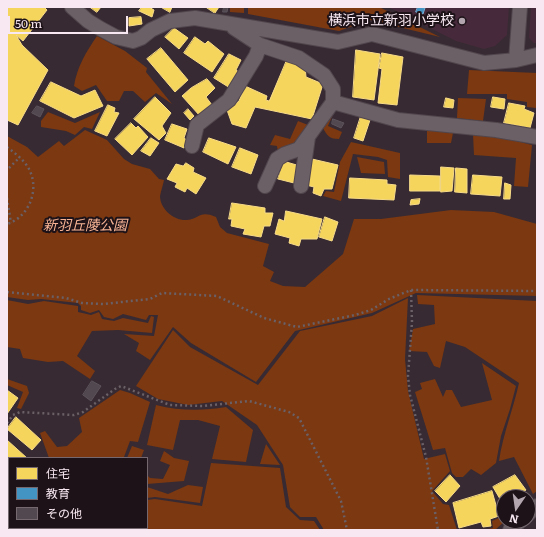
<!DOCTYPE html>
<meta charset="utf-8">
<style>
body{margin:0}
#map{position:relative;width:544px;height:537px;overflow:hidden;background:#372a32;font-family:Literata,"Noto Sans JP",serif}
canvas{display:block}
.frame{position:absolute;inset:0;border:8px solid #f8e8f1;pointer-events:none}
.legend{position:absolute;left:8px;top:457px;width:140px;height:72px;box-sizing:border-box;background:#1d1218;border:1px solid #75686f;margin:0;padding:5px 7px;list-style:none;font-size:12px;color:#f8e8f1}
.legend li{display:flex;align-items:center;gap:8px;height:20px}
.legend b{width:20px;border:1px solid #75686f}
.north{position:absolute;left:496px;top:489px;width:40px;height:40px;box-sizing:border-box;background:#1d1218;border:1px solid #75686f;border-radius:50%;rotate:193deg;font-size:11px;font-weight:700;line-height:16px;text-align:center;color:#f8e8f1}
.north::after{content:'';display:block;margin:auto;width:14px;height:18px;background:#b4a6ae;clip-path:polygon(50% 0,100% 100%,50% 72%,0 100%)}
.scale{position:absolute;left:8px;top:16px;width:120px;height:18px;box-sizing:border-box;border:2px solid #f8e8f1;border-top:0;padding-left:5px;font-size:12px;line-height:14px;white-space:nowrap;color:#f8e8f1;-webkit-text-stroke:3px #1d1218;paint-order:stroke}
</style>
<div id="map">
<canvas width="544" height="537"></canvas>
<div class="frame"></div>
<ul class="legend">
<li><b style="height:11px;background:#f6d55c"></b>住宅</li>
<li><b style="height:11px;background:#4393c3"></b>教育</li>
<li><b style="height:11px;background:#514850"></b>その他</li>
</ul>
<div class="north">N</div>
<div class="scale">50 m</div>
</div>
<script>
const ctx = document.querySelector('canvas').getContext('2d');
ctx.lineJoin = 'round';
function fillPath(path, color) { ctx.fillStyle = color; ctx.fill(path, 'evenodd'); }
function trace(path, color, width, dash) { ctx.strokeStyle = color; ctx.lineWidth = width; ctx.lineCap = dash ? 'butt' : 'round'; ctx.setLineDash(dash || []); ctx.stroke(path); }
function write(font, color, halo, rows, align = 'center') {
  ctx.font = font + ' Literata,"Noto Sans JP",serif'; ctx.lineWidth = 4; ctx.setLineDash([]); ctx.textBaseline = 'middle'; ctx.strokeStyle = halo; ctx.fillStyle = color; for (const [text, x, y, turn = 0] of rows) {
    ctx.save(); ctx.translate(x, y); ctx.rotate((+turn || 0) * Math.PI / 180); ctx.textAlign = isNaN(turn) ? turn : align; if (halo) ctx.strokeText(text, 0, 0); ctx.fillText(text, 0, 0); ctx.restore();
  }
}
fillPath(new Path2D(`
 M388 7H509L507 35 495 46 484 49 456 41Z
 M531 7H537V43H534L529 38Z`), '#462a3b');
fillPath(new Path2D(`
 M230 7H244V13L230 12Z
 M248 7H379L440 37 370 20 339 31 248 14Z
 M97 36 125 51 147 68 146 72 172 104 156 93 145 102 133 91H124L119 101H107L96 85 82 91 74 86C77 67 86 52 97 36Z
 M469 70 537 73 536 108 527 107V102L507 99V94H467Z
 M458 98 486 99 483 121 457 118Z
 M48 112 75 123 100 112 92 129 84 127 75 135 66 131 41 127V121Z
 M334 112 328 126 342 132 339 139C330 139 327 136 323 128Z
 M298 121 308 125 297 146 278 153 277 146 270 145 275 135 290 139Z
 M85 130 107 140 124 159 132 164 150 169 159 179 164 180C163 185 161 191 160 196 160 209 174 221 187 220 200 219 199 210 216 217L220 227 227 233 269 244 263 266 274 272 270 281 283 286 305 287 343 254 354 219H381L451 210 494 212 537 224V296L416 293 372 313 295 331 256 382 191 343 173 327 150 360 136 351 139 343 124 334 154 336 158 315H149L146 320 123 314 113 319 104 317 99 310 90 313 81 310V306L78 303 41 299 28 300 7 297V136L27 147 38 157 59 141 64 146Z
 M427 130 453 133 451 143H427Z
 M473 134 497 136 532 145 528 187 514 186 516 158 474 155Z
 M351 142 400 153V179L388 177 387 160 378 157 353 154 341 201 323 196 326 191 334 192 340 162Z
 M357 157 384 162 385 174 361 173Z
 M417 295 537 301V491L533 494 514 457 499 461C503 434 513 410 519 383L465 347 446 341 440 368 434 366 427 352 409 351 413 329 435 324 434 305 418 304Z
 M408 298 405 359 408 391 424 459 445 454 450 471 432 491 443 504 449 505 457 530H324L316 517H300L290 507 283 465 257 425 222 401 188 405 158 399 136 386 173 330 190 347 258 385 300 331 372 316Z
 M7 300 28 304 44 301 78 306V312L91 315 99 312 102 319 114 321 123 318 148 323 151 316 154 317 152 333 118 330 92 331 77 356 95 371 90 379 63 361 48 362 23 358 20 349 7 347Z
 M482 363 516 386 510 409 501 436 496 463 481 475 471 469 463 477H456L452 473 445 448 433 450 415 392 422 389 420 383 435 379 443 397 446 390H452L461 407 492 400Z
 M7 379 27 386 29 393 21 409 17 408 23 392 7 385Z
 M120 390 130 393 150 402 138 442 130 441 124 457 49 458 40 433 45 431 57 447 67 446 82 432 79 418Z
 M156 405C180 411 202 411 226 407L253 430 246 462 212 459 220 426 198 420H180L173 450 147 445Z
 M266 444 280 465 260 464Z
 M132 446 144 450 141 458H127Z
 M164 451 174 458 189 461 184 481 147 484V475L150 478 163 479 170 465 160 461Z
 M211 463 280 468 286 507 300 520 314 521 320 530H7V500L9 501V528H147V500L155 499 202 506Z
 M188 485 203 487 200 503 155 497 147 498V487L168 494Z
 M504 507 505 521 495 530H483L493 528 492 521 501 517 500 509Z`), '#7b3811');
const homes = new Path2D(`
 M7 7H44L47 10 23 41 16 35 22 45 48 70 18 125 7 120Z
 M90 7H101L97 12Z
 M142 7H149L154 10 152 17 139 11Z
 M161 7H172L170 12Z
 M206 7H219L215 13Z
 M141 17 142 24 129 26V18Z
 M174 28 188 38 179 49 165 37Z
 M195 37 205 44 208 41 224 54 212 72 184 53Z
 M161 48 188 80 175 92 147 59Z
 M356 50 380 54 374 100 353 97Z
 M382 53 403 57 397 105 378 103 382 69 379 68Z
 M229 54 241 60 236 70 240 73 230 88 214 78Z
 M287 60 305 66 306 77 323 84 312 119 255 107 246 128 232 124 227 110 239 101 245 86 267 96 266 100 269 101Z
 M207 79 215 88 206 97 212 105 200 116 182 96 191 88Z
 M51 82 81 96 95 90 103 106 74 118 40 101Z
 M155 97 171 113 162 126 166 133 159 140 134 119Z
 M493 97 505 99 504 109 491 107Z
 M446 98 454 100 453 108 444 107Z
 M509 103 525 106 524 109 534 113 530 128 504 123Z
 M108 105 115 108 114 112 119 113 107 136 95 131Z
 M188 109 194 116 190 120 184 113Z
 M361 116 370 120 363 141 354 138Z
 M131 123 136 128 138 126 148 137 132 155 115 139Z
 M172 124 187 129 184 138 188 141 184 148 165 140Z
 M151 138 159 143 150 156 141 151Z
 M209 138 236 147 228 164 203 152Z
 M240 148 258 155 251 174 232 167Z
 M312 159 338 165 332 189H324L321 196 313 193 314 187 306 185Z
 M283 161 300 166 294 183 278 179Z
 M186 163 194 168 193 172 206 178 196 194 187 188 185 192 175 187 177 183 167 179 176 164 183 166Z
 M441 167 454 168 452 191 441 192Z
 M456 168 467 169V193L455 192Z
 M410 175 440 176V191H410Z
 M473 175 502 177 500 196 471 194Z
 M350 178 387 180V184L396 185 394 200 349 198Z
 M505 183 511 185 510 199H504Z
 M420 199 419 204 410 205 411 200Z
 M232 203 265 208V213H273L270 226H264L261 237 243 234 245 229 231 226 232 219H229Z
 M286 211 322 219 317 239H301L299 246 289 243 290 238 275 234 279 219 284 221Z
 M325 217 338 222 332 241 319 237Z
 M7 390 18 398 7 414Z
 M16 417 41 440 32 450 7 429Z
 M7 440 27 458H9V482L7 485Z
 M450 475 460 486 446 502 435 491Z
 M515 475 526 490 515 497H504L503 504 493 487Z
 M492 491 499 516 490 519 491 526 483 527 481 522 459 528 453 503Z`);
fillPath(homes, '#f6d55c');
trace(homes, '#f7db89', 1);
const schools = new Path2D(`
 M418 7 425 8 423 14 416 12Z`);
fillPath(schools, '#4393c3');
trace(schools, '#79acd1', 1);
const building = new Path2D(`
 M224 7H228L227 12H223Z
 M37 106 44 109 40 117 32 113Z
 M333 119 344 123 341 128 332 124Z
 M92 381 101 386 91 401 83 395Z`);
fillPath(building, '#514850');
trace(building, '#5d545c', 1);
const minor = new Path2D(`
 M72 7 88 21 101 29 116 37 133 41 141 38 151 30 170 21 195 18 338 42 372 34 484 63 516 60 537 55
 M234 28 260 45 299 58 324 75 333 89V102L398 120 496 130 537 137
 M516 60 520 7
 M192 146 197 125 229 100 256 56 260 45
 M265 186 277 159 285 154 299 149 333 102
 M301 186 308 137
 M528 514 537 506
 M510 530 520 521`);
trace(minor, '#52464d', 16);
trace(new Path2D(`
 M7 147C15 153 24 160 29 169 40 190 29 217 7 224
 M9 168 20 157
 M7 198 11 223
 M411 290 412 322 408 376 410 395 426 457 438 530
 M7 292 66 298 82 303 103 304 150 299 162 293 217 296 264 318 297 327 355 315 371 310 389 299 411 290 537 291
 M7 423 13 415 20 412 74 415 83 412 115 389 121 386 170 405 203 406 249 401 289 412 299 418 341 501 347 530`), '#6a6066', 2.5, [2, 3]);
trace(minor, '#6a6066', 14);
for (const [x, y, r, color] of [
 [462,21,4,"#b4a6ae"]
]) { const dot = new Path2D(); dot.arc(x, y, r, 0, 2 * Math.PI); ctx.fillStyle = color; ctx.fill(dot); trace(dot, '#1d1218', 1.5); }
write('14px', '#f8e8f1', '#1d1218', [
 ["横浜市立新羽小学校",454,21]
], 'right');
write('italic 14px', '#f8b494', '#1d1218', [
 ["新羽丘陵公園",85,226]
]);
</script>
